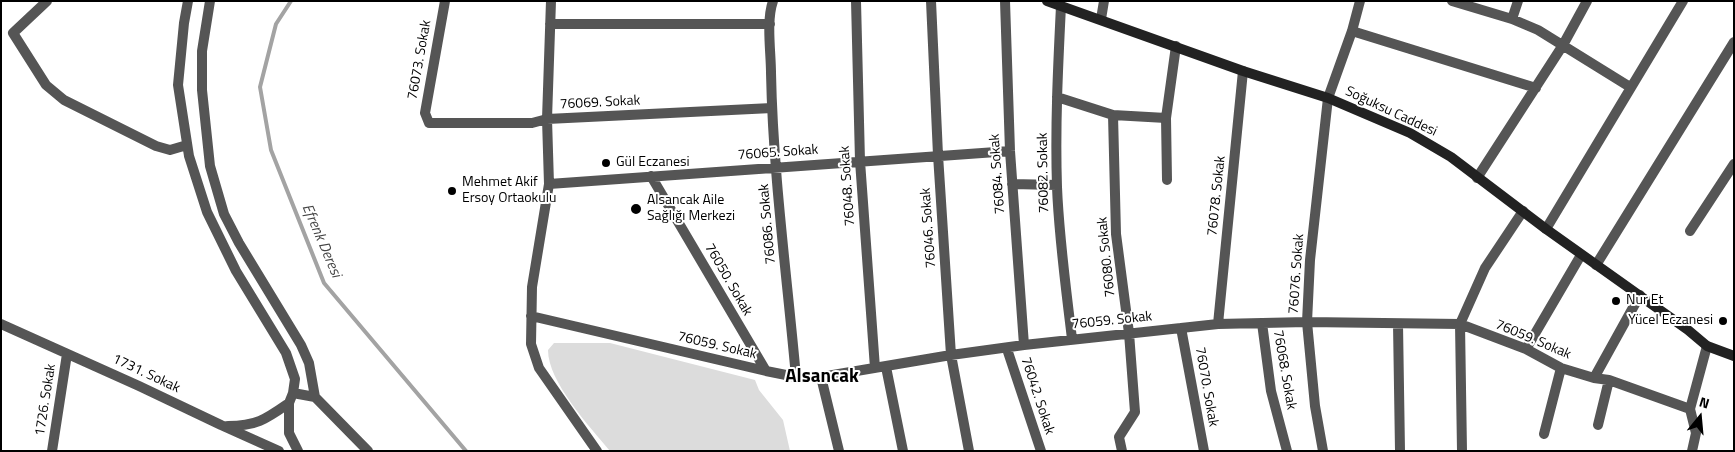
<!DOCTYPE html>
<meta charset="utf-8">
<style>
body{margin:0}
#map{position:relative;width:1735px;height:452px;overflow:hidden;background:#fff;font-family:"Titillium Web",sans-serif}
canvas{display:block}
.frame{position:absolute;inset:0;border:2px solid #000;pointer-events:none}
.north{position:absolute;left:1675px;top:392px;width:50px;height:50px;-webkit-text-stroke:4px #fff;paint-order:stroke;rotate:17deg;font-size:14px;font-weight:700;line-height:20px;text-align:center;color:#000}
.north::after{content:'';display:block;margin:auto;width:18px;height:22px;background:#000;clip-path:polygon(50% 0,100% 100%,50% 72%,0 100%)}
</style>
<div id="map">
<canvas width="1735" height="452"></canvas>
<div class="frame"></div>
<div class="north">N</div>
</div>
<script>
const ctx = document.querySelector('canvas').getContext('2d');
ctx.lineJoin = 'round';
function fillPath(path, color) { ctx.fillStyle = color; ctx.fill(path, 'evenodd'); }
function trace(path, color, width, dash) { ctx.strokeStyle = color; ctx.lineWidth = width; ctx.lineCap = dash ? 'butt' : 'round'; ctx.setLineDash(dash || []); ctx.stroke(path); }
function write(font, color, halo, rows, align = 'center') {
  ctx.font = font + ' "Titillium Web",sans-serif'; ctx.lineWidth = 4; ctx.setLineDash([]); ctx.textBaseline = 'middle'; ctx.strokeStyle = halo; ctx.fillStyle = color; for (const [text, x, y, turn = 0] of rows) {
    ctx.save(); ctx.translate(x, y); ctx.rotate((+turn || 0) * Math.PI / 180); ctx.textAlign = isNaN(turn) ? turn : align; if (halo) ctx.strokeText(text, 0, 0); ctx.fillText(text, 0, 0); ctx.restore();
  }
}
fillPath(new Path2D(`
 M554 343H610L755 380 759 390 783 420 790 451H610C590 427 548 382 548 350Z`), '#dcdcdc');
trace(new Path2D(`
 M291 1 276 24 260 87 271 150 324 283 466 451`), '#a3a3a3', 4);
trace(new Path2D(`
 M47 1 13 33 46 85 64 100 156 146 170 150 187 145
 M188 1 184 23 178 85 189 156 207 212 236 271 286 353 295 379 293 393 289 403V433L298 451
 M210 1 202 51V90L210 166 224 214 239 243 301 345 309 363 315 397
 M445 1 425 113 429 123H532L547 119 772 108
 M551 1 547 119 549 184 532 287 531 344 539 368 597 451
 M773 1C766 21 771 52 771 73 773 174 787 276 796 377
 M856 1 860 161 875 368
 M931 1 938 155 951 355 969 451
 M1005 1 1010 151 1024 345
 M1452 1 1512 19 1538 30 1630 87
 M1061 6C1058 66 1055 127 1057 187 1059 238 1066 288 1072 339
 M1101 19 1104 1
 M1512 19 1518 1
 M550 24H770
 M1352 31 1536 88
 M1057 97 1113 115 1166 118
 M1113 115 1116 234 1129 333 1135 412 1119 437 1122 451
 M651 176 766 371
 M1477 178 1563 45 1587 1
 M1167 180 1166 118 1176 46
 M549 184 1010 151
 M1012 184 1057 185
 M1546 229 1683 1
 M1690 231 1734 164
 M1596 265 1734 42
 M531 316 766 371 796 377H821L951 355 1024 345 1218 324 1307 322 1460 324 1526 349 1561 368 1594 378 1609 380 1690 409
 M1262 323 1271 391 1287 451
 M1 324 139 386 221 425 279 451
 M1218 324 1243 71
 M1398 324 1400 451
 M1181 328 1204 451
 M1007 349 1041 451
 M1526 349 1581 255
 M886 367 903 451
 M821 377 839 451
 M1594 378 1640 295
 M293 393 315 397 368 451
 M1598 425 1609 380
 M228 426C257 426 266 419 289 403
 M1544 434 1561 368
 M52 451 67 354
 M1323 451 1315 406 1307 322 1310 260 1328 98 1352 31 1360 1
 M1462 451 1460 324 1485 268 1523 211
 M1692 451 1696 433 1690 409 1707 346`), '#555', 10);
trace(new Path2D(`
 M1047 1 1243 71 1328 98 1410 133 1451 157 1546 229 1688 330 1707 346 1734 356`), '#222', 10);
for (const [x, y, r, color] of [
 [606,163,5,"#000"],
 [452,191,5,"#000"],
 [636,209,6,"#000"],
 [1616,301,5,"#000"],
 [1723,321,5,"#000"]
]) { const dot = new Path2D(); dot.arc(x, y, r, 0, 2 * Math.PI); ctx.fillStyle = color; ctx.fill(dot); trace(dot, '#fff', 2); }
write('14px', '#000', '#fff', [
 ["76073. Sokak",420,60,-80],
 ["76069. Sokak",600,103,-3],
 ["Soğuksu Caddesi",1391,112,25],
 ["76065. Sokak",778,153,-4],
 ["76082. Sokak",1044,173,-91],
 ["76084. Sokak",998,174,-94],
 ["76048. Sokak",848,186,-94],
 ["76078. Sokak",1217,196,-84],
 ["76086. Sokak",768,224,-95],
 ["76046. Sokak",929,228,-94],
 ["76080. Sokak",1107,257,-96],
 ["76076. Sokak",1297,274,-86],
 ["76050. Sokak",728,280,60],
 ["76059. Sokak",1112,321,-6],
 ["76059. Sokak",1533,340,23],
 ["76059. Sokak",717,346,13],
 ["76068. Sokak",1284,370,80],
 ["1731. Sokak",146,374,25],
 ["76070. Sokak",1206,387,80],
 ["76042. Sokak",1037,396,72],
 ["1726. Sokak",46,400,-81]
]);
write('14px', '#000', '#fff', [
 ["Gül Eczanesi",616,163],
 ["Mehmet Akif",462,183],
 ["Ersoy Ortaokulu",462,199],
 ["Alsancak Aile",647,201],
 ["Sağlığı Merkezi",647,217],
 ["Nur Et",1626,301],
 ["Yücel Eczanesi",1713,321,"right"]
], 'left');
write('italic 15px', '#444', '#fff', [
 ["Efrenk Deresi",321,241,67]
]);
write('bold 19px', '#000', '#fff', [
 ["Alsancak",822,377]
]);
</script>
